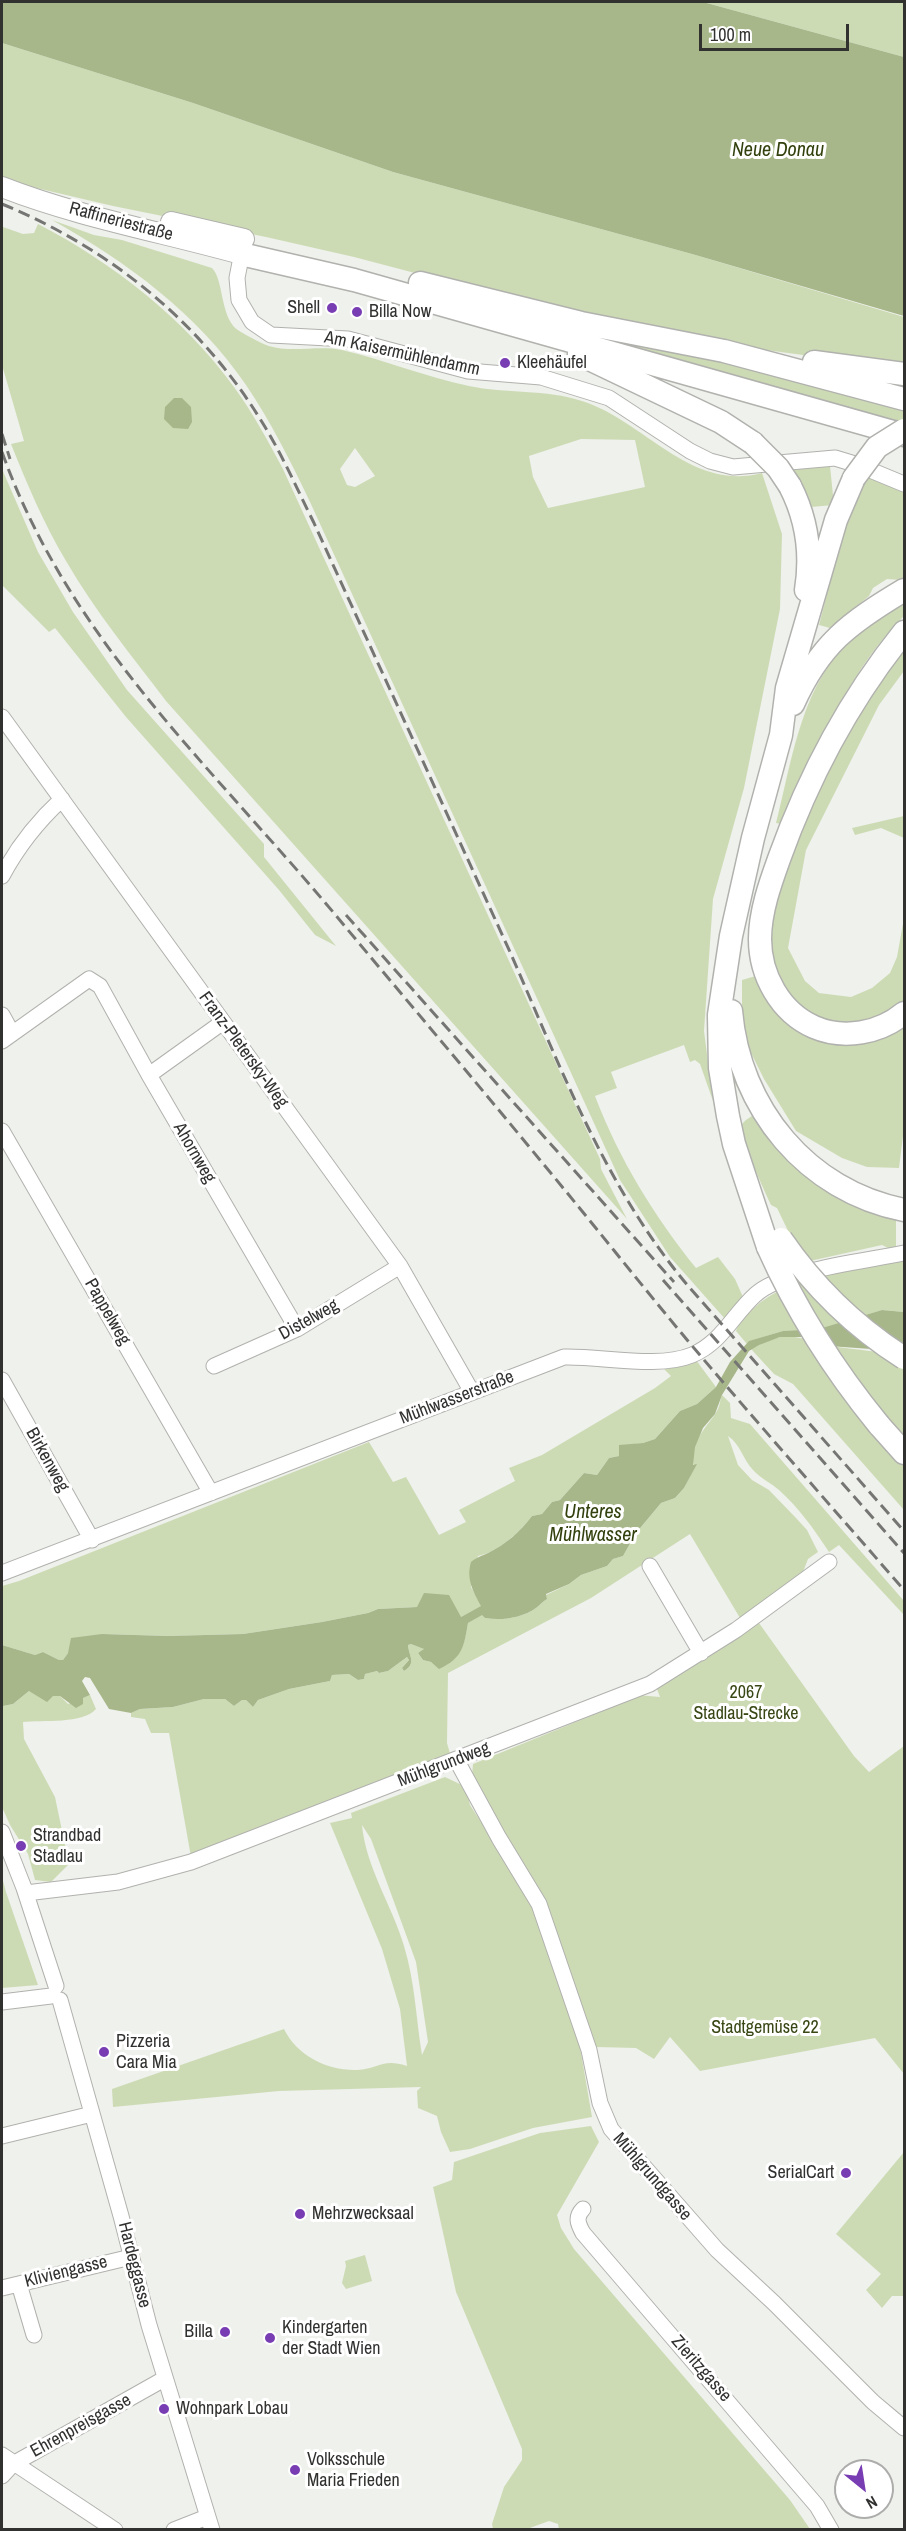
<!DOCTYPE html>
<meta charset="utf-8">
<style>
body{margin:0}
#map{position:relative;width:906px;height:2531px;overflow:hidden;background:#eff1ec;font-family:"Archivo Narrow",sans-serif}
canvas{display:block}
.frame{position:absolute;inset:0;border:3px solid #313230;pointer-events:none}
.north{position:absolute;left:834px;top:2459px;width:60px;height:60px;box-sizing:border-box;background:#fff;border:2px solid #adadac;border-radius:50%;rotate:150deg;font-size:16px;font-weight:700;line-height:24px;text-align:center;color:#313230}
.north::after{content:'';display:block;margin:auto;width:21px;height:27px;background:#793db3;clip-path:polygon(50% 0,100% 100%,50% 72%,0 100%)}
.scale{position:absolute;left:699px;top:24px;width:150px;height:27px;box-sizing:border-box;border:3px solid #313230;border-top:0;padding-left:8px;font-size:18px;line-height:21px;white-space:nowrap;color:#313230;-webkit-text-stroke:4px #fff;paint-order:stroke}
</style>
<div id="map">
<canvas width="906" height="2531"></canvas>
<div class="frame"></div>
<div class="north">N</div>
<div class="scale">100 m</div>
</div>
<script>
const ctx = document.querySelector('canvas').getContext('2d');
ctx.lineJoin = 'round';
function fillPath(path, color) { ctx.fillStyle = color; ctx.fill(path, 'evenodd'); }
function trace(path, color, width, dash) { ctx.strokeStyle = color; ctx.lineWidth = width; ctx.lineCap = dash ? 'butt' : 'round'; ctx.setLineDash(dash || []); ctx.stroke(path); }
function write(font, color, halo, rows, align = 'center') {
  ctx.font = font + ' "Archivo Narrow",sans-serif'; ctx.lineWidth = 6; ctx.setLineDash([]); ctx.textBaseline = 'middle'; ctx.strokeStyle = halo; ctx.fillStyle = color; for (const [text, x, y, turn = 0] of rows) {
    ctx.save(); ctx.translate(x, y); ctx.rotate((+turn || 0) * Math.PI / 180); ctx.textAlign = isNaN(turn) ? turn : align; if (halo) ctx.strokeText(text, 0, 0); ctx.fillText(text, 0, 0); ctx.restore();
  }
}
fillPath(new Path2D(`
 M703 2H904V57Z
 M2 43 193 103 393 172 692 254 904 317V364L829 355H803L706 342 586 318 354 257 266 237 113 206 2 180Z
 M52 220 94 235 122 240 212 268C225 281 219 321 241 332 250 337 260 343 269 346 292 353 319 345 342 350 385 360 426 377 469 386 506 394 546 389 582 401 645 421 690 492 762 473L782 534 780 609 744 788 713 899 704 1031 713 1101 700 1064 695 1060 690 1062 684 1045 611 1072 617 1088 595 1096C619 1159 654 1216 696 1268L718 1257 735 1279 743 1297 726 1320 670 1257 620 1180 310 502C291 462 271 422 246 385 198 314 127 262 52 220ZM581 439 635 440 645 487 548 508 533 477 529 456ZM355 448 375 476 355 487 347 485 340 469Z
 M38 224C113 263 184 318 234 387 253 413 268 441 283 469L600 1159 601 1169 627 1219 166 701C131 655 95 611 66 561 44 524 27 484 11 444L24 441 2 365 3 227 23 234 34 233Z
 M431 293 780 371 904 407V419L890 425Z
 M830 466 834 505 811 507 794 469Z
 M2 469 38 552 73 612 127 690 264 844V857L336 946 315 935 279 890 126 717 55 628 49 632 2 585Z
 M870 476 904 491V578L901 580 887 579 873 588 869 596 830 628 819 625 849 509 857 488Z
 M904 599V616C863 656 837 708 812 758 801 780 789 801 781 824L776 823C791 765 800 693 843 648 861 628 883 614 904 599Z
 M904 645V671L879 705 806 850 788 948 805 981 819 993 851 997 872 988 890 973 897 957 904 918V1001L885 1015 849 1024 814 1017 793 1003 771 963 769 928 787 859 848 729Z
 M904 816V838L881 828 855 835 852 828Z
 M759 975 806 1033 904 1023V1128L899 1168 867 1167 842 1158 796 1131 764 1079 748 1047 742 1022V980Z
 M729 1038 768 1129 896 1212V1252L882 1245 810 1261 791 1237 777 1208 771 1205C765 1192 739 1136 742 1125 743 1121 749 1118 752 1116L731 1075Z
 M894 1262H904V1312L882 1310 819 1330 783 1331 750 1341 747 1344 736 1331C738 1324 742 1321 746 1316 782 1275 843 1273 894 1262Z
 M780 1337C800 1334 812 1343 830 1346 856 1350 879 1351 904 1356V1510L793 1384 774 1374 751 1349 766 1341Z
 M696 1360 716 1387 697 1404 680 1411 655 1439 643 1443 619 1446V1456L609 1458 597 1475 584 1473 560 1500 552 1502 542 1514 532 1516C520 1532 498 1552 478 1556L471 1587 482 1606 461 1617 417 1607 378 1609 368 1613 322 1622 243 1634 168 1636 102 1634 68 1653 63 1660H59L43 1652 35 1655 2 1645V1586L19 1581 369 1442 393 1482 406 1477 439 1535 466 1522 459 1510 515 1481 509 1468 542 1455 655 1388 671 1376 664 1369 683 1366Z
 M722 1395 730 1403 731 1418 750 1424 904 1601V1615L839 1545 829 1552C814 1529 799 1508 779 1490 771 1483 760 1478 753 1470 742 1458 741 1445 728 1436L738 1465 752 1480 769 1490 796 1518 807 1530 818 1552 808 1559 803 1572 740 1618 690 1534 591 1598 448 1673 447 1743 451 1757 191 1857 169 1733H151L145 1719 131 1717V1713L140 1709 173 1707 204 1699H225L234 1706 242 1700H246L253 1707 258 1700 289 1689 330 1681 332 1675 349 1674 358 1680 364 1679 365 1674 377 1671 379 1673 388 1671 407 1657 409 1660 402 1668 404 1671C417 1663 409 1657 408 1645L411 1644 425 1649 418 1653 423 1660 431 1662 439 1668C462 1659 464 1645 468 1623L482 1614 485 1618C501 1621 522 1618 536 1608 540 1605 542 1602 547 1599L546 1595 569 1584 581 1575 607 1566 613 1559 623 1556 636 1533 661 1503 675 1498 684 1488 696 1465 694 1466C686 1444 709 1426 718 1409 720 1404 720 1400 722 1395Z
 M759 1623 854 1756 869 1772 904 1746V2074L875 2038 700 2071 670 2037 654 2059 636 2048 596 2047 569 1971 472 1775 473 1764 605 1710 637 1695 660 1697 657 1689Z
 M29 1691 60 1696 68 1704 90 1695 96 1709C84 1724 42 1720 23 1722L24 1739 55 1797 69 1864 51 1882 35 1880 28 1854 10 1825 2 1807V1703L3 1706 13 1704Z
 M445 1777 466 1787 470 1805 527 1893 542 1928 579 2041 592 2117 533 2128 470 2149 450 2152 441 2132 437 2116 418 2108 417 2091 421 2087 279 2091 113 2107 112 2089 284 2029C297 2056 328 2071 357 2070 379 2069 382 2058 407 2066L400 2009 382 1949 330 1823 352 1818 351 1813ZM362 1825 371 1839 416 1962 428 2042 422 2055C416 2018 415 1982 404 1946 392 1905 366 1868 362 1825Z
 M2 1877 6 1892 38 1985 2 1988Z
 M591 2126 599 2142 557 2215 561 2228 574 2249 790 2500 810 2529 559 2530 558 2524 549 2521 527 2529H493L492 2524 504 2487 522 2460V2449L456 2292 433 2187 452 2180 454 2162 540 2133Z
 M904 2152V2293L903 2296H892L882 2308 866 2290 881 2274 836 2234Z
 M365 2255 372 2281 346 2289 342 2283 346 2266 345 2261Z`), '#cddbb5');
fillPath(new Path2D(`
 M2 2H703L904 57V316L692 254 393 172 193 103 2 43Z
 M174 398H182L191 407 192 422 188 429 173 428 164 419 165 407Z
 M882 1310 904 1312V1356L871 1349 829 1346 802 1337H780L759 1345 749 1351 722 1395 715 1414 703 1428 695 1447 693 1465 697 1464 684 1488 675 1498 661 1503 636 1533 623 1556 613 1559 607 1566 581 1575 569 1584 546 1594 547 1599C542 1602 540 1605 536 1608 522 1618 501 1621 485 1618L482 1615 468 1623C464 1646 463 1658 439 1669L431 1662 423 1660 418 1653 424 1649 411 1644 408 1645C409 1657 417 1663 404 1671L402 1668 409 1660 407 1657 388 1671 379 1673 377 1671 365 1674 364 1679 358 1680 349 1674 332 1675 330 1681 289 1689 258 1700 253 1707 246 1700H242L234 1706 225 1699H204L173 1707 140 1709 131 1713 109 1709 90 1678 85 1677 82 1681 90 1695 83 1698V1704L76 1708 60 1696H53L47 1702 29 1691 13 1704 3 1706 2 1645 35 1655 43 1652 59 1660H63L68 1653 71 1638 102 1634 168 1636 243 1634 322 1622 368 1613 378 1609 417 1607 424 1593 449 1595 461 1617 481 1606C473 1591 466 1579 471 1562 477 1557 482 1556 488 1553 506 1544 520 1532 532 1516L542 1514 552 1502 560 1500 584 1473 597 1475 609 1458 619 1456V1445L643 1443 655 1439 680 1411 697 1404 716 1387 730 1362 749 1341 783 1331 819 1329Z`), '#a7b78a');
const minor = new Path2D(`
 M243 247 237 278 239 300 252 322 271 335 348 339 468 371 541 377 609 398 690 451 710 461 733 467 835 458 858 465 904 484
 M2 717 400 1266 472 1392
 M2 876C18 846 37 822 62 799
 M2 1015 12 1033
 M2 1041 89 979 100 986 149 1075 297 1329
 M149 1075 223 1022
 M2 1131 211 1493
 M214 1366 297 1329 400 1266
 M2 1380 92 1540
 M650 1566 701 1653
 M2 1573 564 1357C603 1356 658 1369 692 1355 721 1343 733 1315 755 1295 781 1270 867 1261 904 1253
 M457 1761 499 1838 539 1904 589 2050 600 2103 611 2129 717 2250 774 2303 873 2402 904 2428
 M2 1832 24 1888 56 1986
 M26 1893 118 1882 191 1862 650 1684 736 1630 829 1562
 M60 2000 121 2216 149 2325 212 2530
 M2 2002 51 1996
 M2 2136 92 2114
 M583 2209C575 2217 578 2224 583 2233L817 2506 831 2530
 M19 2284 34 2335
 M2 2288 131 2257
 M2 2455 115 2530
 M2 2476 13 2464 164 2379
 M174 2530 207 2517`);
const major = new Path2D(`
 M2 187C79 217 162 232 241 254
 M171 222 244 239`);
const highway = new Path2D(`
 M241 254 354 280 904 435
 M420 283 581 323 724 351 904 399
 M579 354 721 422 753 443
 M814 362 904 374
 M790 486C807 519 812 553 806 590
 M904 632C850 699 808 778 779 859 770 884 760 912 760 939 760 975 780 1012 814 1027 844 1040 880 1033 904 1013
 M793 704C820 644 849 623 904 590
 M731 1011C739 1108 807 1191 904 1210
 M768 1247 734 1144 728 1116 720 1068 719 1015 731 936 753 838 781 735 787 688 836 520 854 478
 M879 1425 904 1453`);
trace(minor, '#b1b2ae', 17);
trace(major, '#b1b2ae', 22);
trace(highway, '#b1b2ae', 25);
trace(minor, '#fff', 15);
trace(major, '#fff', 20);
trace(highway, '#fff', 22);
trace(new Path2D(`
 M2 204C109 248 201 322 262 422 282 454 297 489 314 523 379 666 445 809 510 952 561 1068 606 1189 689 1287L904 1531
 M2 434 10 459
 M2 452C69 639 209 764 333 912 402 995 472 1077 540 1160 590 1220 638 1281 688 1341 759 1425 832 1507 904 1590
 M346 915 674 1282
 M663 1280 904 1553`), '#757673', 3, [12, 6]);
const highwayBridge = new Path2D(`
 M753 443 778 468 790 486
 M854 478 877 447 904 430
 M781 1239C814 1287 855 1327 904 1358
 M768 1247C797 1312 834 1370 879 1425`);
trace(highwayBridge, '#b1b2ae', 25, []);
trace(highwayBridge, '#fff', 22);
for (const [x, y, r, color] of [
 [332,308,6,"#793db3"],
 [357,312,6,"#793db3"],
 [505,363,6,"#793db3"],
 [21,1846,6,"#793db3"],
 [104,2052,6,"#793db3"],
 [846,2173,6,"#793db3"],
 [300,2214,6,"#793db3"],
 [225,2332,6,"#793db3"],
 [270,2338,6,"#793db3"],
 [164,2409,6,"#793db3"],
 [295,2470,6,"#793db3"]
]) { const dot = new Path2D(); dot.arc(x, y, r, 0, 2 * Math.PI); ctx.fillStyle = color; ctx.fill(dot); trace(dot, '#fff', 2); }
write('18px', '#313230', '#fff', [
 ["Raffineriestraße",121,222,15],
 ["Am Kaisermühlendamm",402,354,12],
 ["Franz-Pletersky-Weg",243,1050,54],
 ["Ahornweg",194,1153,60],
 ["Pappelweg",107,1312,60],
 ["Distelweg",309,1320,-29],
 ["Mühlwasserstraße",457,1398,-21],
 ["Birkenweg",47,1460,61],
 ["Mühlgrundweg",444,1765,-21],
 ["Mühlgrundgasse",652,2177,49],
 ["Hardeggasse",134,2265,76],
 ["Kliviengasse",66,2272,-14],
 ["Zieritzgasse",701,2369,49],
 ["Ehrenpreisgasse",81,2426,-29]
]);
write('18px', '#313230', '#fff', [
 ["Shell",320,308,"right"],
 ["Billa Now",369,312],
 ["Kleehäufel",517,363],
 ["Strandbad",33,1836],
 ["Stadlau",33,1857],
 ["Pizzeria",116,2042],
 ["Cara Mia",116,2063],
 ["SerialCart",834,2173,"right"],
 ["Mehrzwecksaal",312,2214],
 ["Kindergarten",282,2328],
 ["der Stadt Wien",282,2349],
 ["Billa",213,2332,"right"],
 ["Wohnpark Lobau",176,2409],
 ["Volksschule",307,2460],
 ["Maria Frieden",307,2481]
], 'left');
write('18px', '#384714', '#fff', [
 ["2067",746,1693],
 ["Stadlau-Strecke",746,1714],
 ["Stadtgemüse 22",765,2028]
]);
write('italic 20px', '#32410d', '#fff', [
 ["Neue Donau",778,151],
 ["Unteres",593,1513],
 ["Mühlwasser",593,1536]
]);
</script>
